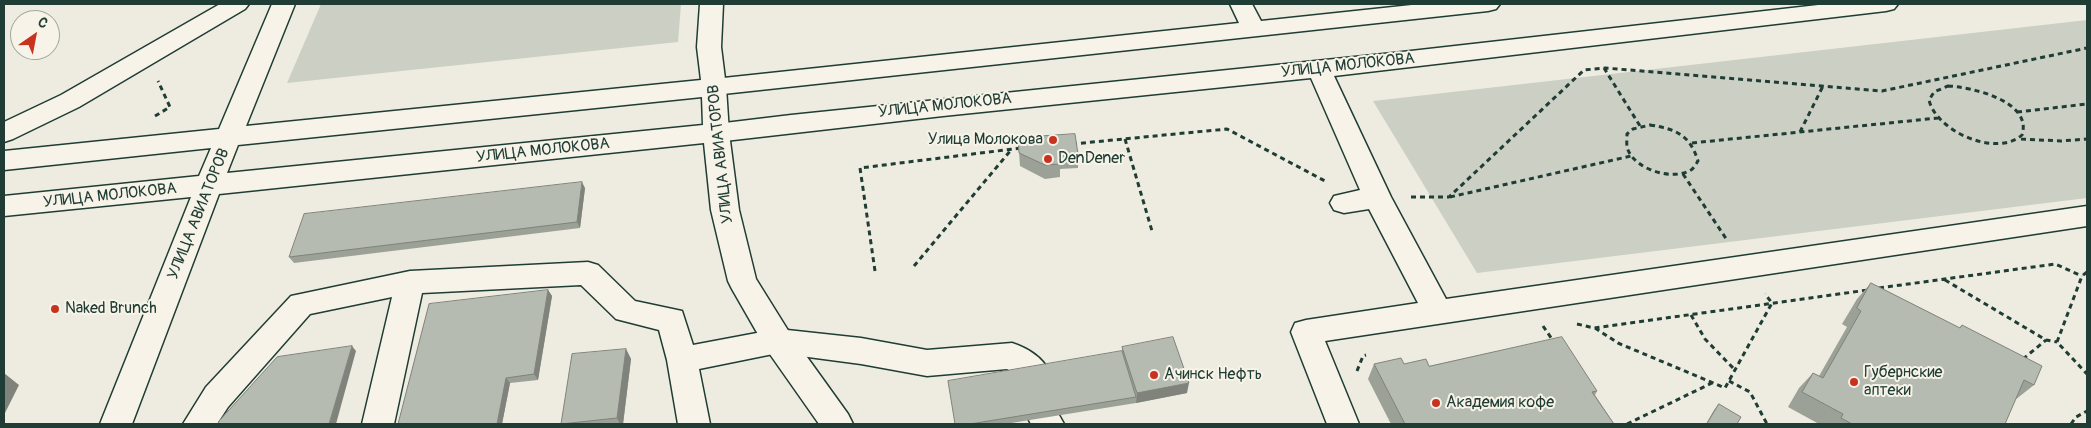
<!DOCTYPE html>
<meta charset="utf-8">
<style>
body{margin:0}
#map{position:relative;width:2091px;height:428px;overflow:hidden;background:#eeece1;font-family:Pangolin,sans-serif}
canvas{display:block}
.frame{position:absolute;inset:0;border:5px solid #1f3d34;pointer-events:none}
.north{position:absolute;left:10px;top:10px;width:50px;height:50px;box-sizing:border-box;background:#f7f3e8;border:1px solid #a1aaa0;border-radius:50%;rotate:33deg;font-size:14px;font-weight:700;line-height:20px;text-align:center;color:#1f3d34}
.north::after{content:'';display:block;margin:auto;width:18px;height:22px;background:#c8321e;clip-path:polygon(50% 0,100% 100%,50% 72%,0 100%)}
</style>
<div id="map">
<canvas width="2091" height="428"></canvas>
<div class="frame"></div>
<div class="north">С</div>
</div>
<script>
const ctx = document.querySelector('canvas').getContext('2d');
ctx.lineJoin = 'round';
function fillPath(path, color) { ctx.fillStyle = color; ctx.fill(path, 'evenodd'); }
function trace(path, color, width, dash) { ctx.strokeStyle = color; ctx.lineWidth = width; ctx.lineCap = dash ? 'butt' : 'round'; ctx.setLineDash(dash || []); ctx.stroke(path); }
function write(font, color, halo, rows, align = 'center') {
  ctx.font = font + ' Pangolin,sans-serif'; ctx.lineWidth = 4; ctx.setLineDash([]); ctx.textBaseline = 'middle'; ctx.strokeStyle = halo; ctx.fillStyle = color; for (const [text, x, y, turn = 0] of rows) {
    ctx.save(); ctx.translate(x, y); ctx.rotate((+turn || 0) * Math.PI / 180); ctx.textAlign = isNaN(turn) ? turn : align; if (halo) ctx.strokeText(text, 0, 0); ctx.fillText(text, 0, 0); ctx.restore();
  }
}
fillPath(new Path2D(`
 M321 4H681L678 42 287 83Z
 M2087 20V198L1477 273 1373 101Z`), '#cccfc4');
const minor = new Path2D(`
 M1230 4H1252L1261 21 1421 4H1500L1496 9 1488 11 714 95 705 93 702 87 705 81 714 79 1239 23Z
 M1827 4H1898L1894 9 1886 11 1334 76 1391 197 1446 299 2087 206V226L1325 341 1359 424H1327L1291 332 1295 323 1306 320 1418 303 1369 209 1344 213 1334 210 1330 203 1334 196 1360 190 1311 78 943 116 716 142 707 139 703 133 707 127 716 124 791 115 1393 53Z
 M588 262 598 265 635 301 682 311 693 345 778 329 861 338 927 350 1012 343C1027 348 1042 357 1049 371L1045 380 1034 384 1023 380 1007 369 927 376 861 364 778 353 699 369 710 424H678L667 360 659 330 616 319 581 285 422 293 394 424H362L392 297 310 314 228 407 217 424H183L206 387 291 296 410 271Z
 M1044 404 1055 408 1064 424H1031L1028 418 1033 408Z`);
const major = new Path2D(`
 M220 4H249L245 9 79 107 13 139 4 142V122L61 95Z
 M272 4H295L246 126 701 80 697 47 700 4H723L721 47 726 87 729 133 739 210 756 279 789 332 848 414 853 424H819L767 350 732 289 728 281 711 210 704 143 219 194 132 424H100L191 197 4 216V196L199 176 211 148 4 170V151L219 129ZM702 97 703 125 227 173 238 145Z`);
trace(minor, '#1f3d34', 3);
trace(major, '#1f3d34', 3);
trace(new Path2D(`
 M1604 68 1640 126
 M1948 86C1971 87 2033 101 2022 135 1996 158 1936 131 1929 100L1934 92Z
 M2017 112 2087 104
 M155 116 170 107 158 81
 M1650 125C1676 129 1690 135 1698 161 1696 164 1694 168 1691 170 1673 181 1636 170 1628 150 1626 146 1627 139 1627 134L1633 129Z
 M1800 132 1823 86
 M1125 139 1152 231
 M2021 139 2061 141 2087 139
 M1692 143 1938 118
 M1072 144 1227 129 1325 181
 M1683 174 1727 240
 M1411 197H1449L1584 70 1605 68 1882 91 2087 48
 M1450 197 1631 156
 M914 266 1011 150
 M875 271 860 168 1021 148
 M2087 272 2082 276 2057 342 2087 374
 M1945 280 2046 340 2057 342
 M1879 288 2055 264 2082 276
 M1691 315 1705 339 1735 370
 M1577 324 1594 328 1868 290
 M1543 326 1554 342
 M1595 328 1618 343 1725 388 1772 303 1765 294
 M2023 359 2046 340
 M1357 371 1363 356 1366 355
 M1729 381 1750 392 1767 424
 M1627 424 1712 383
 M2071 424 2076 417 2087 411`), '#1f3d34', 3, [5, 4]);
fillPath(minor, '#f7f3e8');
fillPath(major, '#f7f3e8');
fillPath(new Path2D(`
 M1018 138 1078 154V168L1060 169V177L1045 179 1020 166Z
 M585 188 580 228 294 263 289 257Z
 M1871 283 1959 328 1962 325 2034 385 2015 400 2005 424H1819L1788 407 1799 388 1813 373 1819 376 1847 327 1842 324 1857 299Z
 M548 290 552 296 538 380 510 383 502 424H398Z
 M1122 347 1187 393 1136 403 1005 424H955L1122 351Z
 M626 349 631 359 623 424H561Z
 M1374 364 1429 366 1597 391 1595 395 1614 424H1391L1368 379Z
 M1719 404 1737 424H1706L1714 410Z`), '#9ca197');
fillPath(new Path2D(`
 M582 182 585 188 580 228 577 222Z
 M548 290 552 296 538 380 534 374Z
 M352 346 356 351 336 424H329Z
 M626 349 631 359 623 424H620L617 418Z
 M4 373 19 385 4 415Z
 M506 378 510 383 502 424H497Z
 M1189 383 1187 393 1136 403 1137 393Z`), '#7f837b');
const building = new Path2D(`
 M1075 134 1078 154 1059 155 1060 164 1045 165 1019 153 1018 138Z
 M582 182 577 222 289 257 304 214Z
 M1871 283 1960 328 1962 325 2042 366 2034 385 2024 380 2005 424H1852L1841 418 1843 414 1802 392 1813 373 1823 378 1861 311 1857 308Z
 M548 290 534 374 506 378 497 424H398L429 304Z
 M1173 337 1189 383 1137 393 1122 347Z
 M1562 337 1597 391 1592 392 1614 424H1405L1374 364 1401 358 1404 364 1426 359 1429 366Z
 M352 346 329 424H218L219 421 277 357Z
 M626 349 617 418 561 424 572 354Z
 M1122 351 1136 397 970 424H955L948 381Z
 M1719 404 1741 417 1737 424H1707Z`);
fillPath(building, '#b5bbb0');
trace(building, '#7f837b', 1);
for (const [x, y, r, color] of [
 [1053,140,5,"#c8321e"],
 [1048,159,5,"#c8321e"],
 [55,309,5,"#c8321e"],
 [1154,375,5,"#c8321e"],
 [1854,382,5,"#c8321e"],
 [1436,403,5,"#c8321e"]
]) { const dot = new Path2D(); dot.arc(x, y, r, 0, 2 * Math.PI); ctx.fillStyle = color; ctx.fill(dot); trace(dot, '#f7f3e8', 2); }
write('16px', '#1f3d34', '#f7f3e8', [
 ["УЛИЦА МОЛОКОВА",1348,66,-6],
 ["УЛИЦА МОЛОКОВА",945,106,-6],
 ["УЛИЦА МОЛОКОВА",543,151,-6],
 ["УЛИЦА АВИАТОРОВ",721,154,-96],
 ["УЛИЦА МОЛОКОВА",110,196,-6],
 ["УЛИЦА АВИАТОРОВ",199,214,-68]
]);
write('16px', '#1f3d34', '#f7f3e8', [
 ["Улица Молокова",1043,140,"right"],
 ["DenDener",1058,159],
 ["Naked Brunch",65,309],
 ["Губернские",1864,373],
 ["аптеки",1864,391],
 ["Ачинск Нефть",1164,375],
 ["Академия кофе",1446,403]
], 'left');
</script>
